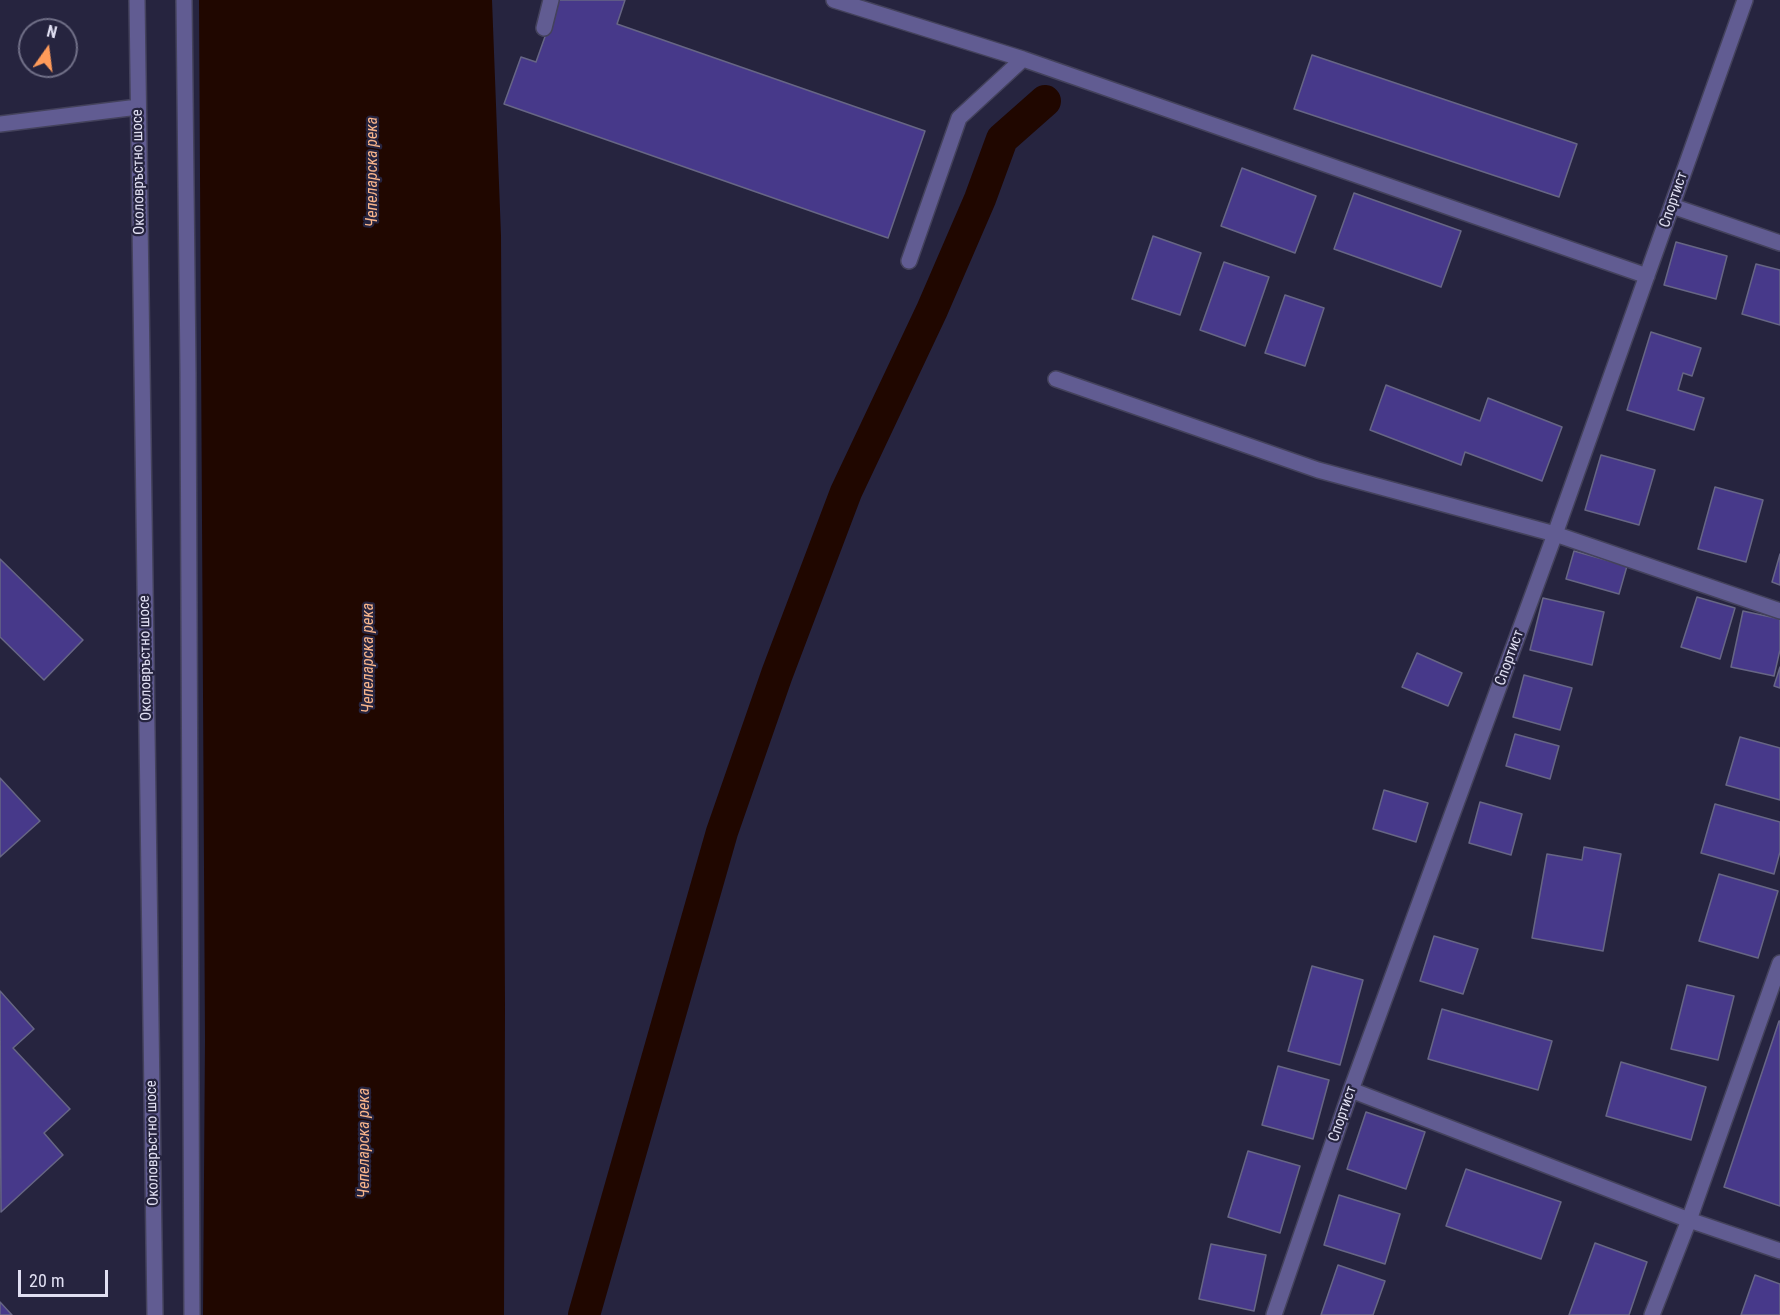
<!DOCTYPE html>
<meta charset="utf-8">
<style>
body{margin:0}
#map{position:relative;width:1780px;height:1315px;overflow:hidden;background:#26243f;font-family:"Roboto Condensed",sans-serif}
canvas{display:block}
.north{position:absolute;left:18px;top:18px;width:60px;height:60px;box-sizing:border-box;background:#26243f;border:2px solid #706f87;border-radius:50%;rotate:14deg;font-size:16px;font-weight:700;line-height:24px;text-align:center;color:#e0dff2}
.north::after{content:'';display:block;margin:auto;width:21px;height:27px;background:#ff9b5a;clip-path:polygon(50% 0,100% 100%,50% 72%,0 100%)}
.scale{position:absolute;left:18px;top:1270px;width:90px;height:27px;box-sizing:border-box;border:3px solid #e0dff2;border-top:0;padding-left:8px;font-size:18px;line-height:21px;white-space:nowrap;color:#e0dff2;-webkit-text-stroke:4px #26243f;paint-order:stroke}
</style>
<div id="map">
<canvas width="1780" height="1315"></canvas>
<div class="north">N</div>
<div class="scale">20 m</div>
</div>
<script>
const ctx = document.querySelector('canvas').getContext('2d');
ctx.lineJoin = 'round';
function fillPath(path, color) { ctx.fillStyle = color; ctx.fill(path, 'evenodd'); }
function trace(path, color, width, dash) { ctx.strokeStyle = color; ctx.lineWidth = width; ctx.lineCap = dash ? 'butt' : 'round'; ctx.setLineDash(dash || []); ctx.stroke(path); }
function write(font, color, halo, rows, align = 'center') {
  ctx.font = font + ' "Roboto Condensed",sans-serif'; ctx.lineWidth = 4.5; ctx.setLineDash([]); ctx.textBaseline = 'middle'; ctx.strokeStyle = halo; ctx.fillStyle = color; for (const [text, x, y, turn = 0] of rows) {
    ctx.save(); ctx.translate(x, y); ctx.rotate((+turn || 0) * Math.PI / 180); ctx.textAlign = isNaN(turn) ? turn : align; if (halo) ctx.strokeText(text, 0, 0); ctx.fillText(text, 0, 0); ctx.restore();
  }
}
fillPath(new Path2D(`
 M199 0H492L501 236 505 1007 504 1315H203L205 1039Z`), '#200700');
trace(new Path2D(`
 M584 1315 722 832 777 674 846 492 932 310 980 199 1002 139 1045 101`), '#200700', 32);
const building = new Path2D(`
 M558 0H625L617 24 925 131 888 238 504 104 521 57 536 62Z
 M1312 55 1577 144 1559 197 1294 109Z
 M1242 168 1316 196 1295 253 1221 226Z
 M1354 193 1461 231 1441 287 1334 249Z
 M1153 236 1201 253 1180 315 1132 299Z
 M1676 242 1727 256 1716 299 1664 285Z
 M1224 262 1269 277 1245 346 1200 330Z
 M1756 264 1780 270V325L1742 314Z
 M1285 295 1324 308 1305 366 1265 353Z
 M1651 332 1701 348 1692 376 1683 373 1678 390 1704 398 1694 430 1627 410Z
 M1386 385 1480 421 1488 398 1562 427 1542 481 1465 452 1461 465 1370 430Z
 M1601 455 1655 470 1639 525 1585 510Z
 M1715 487 1763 500 1746 562 1698 549Z
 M1574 551 1627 566 1619 594 1566 579Z
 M1780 554V585L1772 582Z
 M0 559 83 640 44 680 0 637Z
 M1697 597 1735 608 1720 659 1681 647Z
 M1543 598 1604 612 1592 665 1530 650Z
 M1743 611 1780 619V650L1774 676 1731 667Z
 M1417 653 1462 673 1448 706 1402 687Z
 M1780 667V688L1774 686Z
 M1524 675 1572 688 1560 730 1513 717Z
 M1515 734 1559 746 1550 779 1506 766Z
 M1740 737 1780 748V800L1726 785Z
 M0 778 40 821 0 857Z
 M1384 790 1428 803 1416 842 1373 829Z
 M1480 802 1522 814 1511 855 1469 843Z
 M1715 804 1780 822V852L1774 874 1701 853Z
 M1584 847 1621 854 1603 951 1532 938 1547 854 1582 860Z
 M1719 874 1778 891 1758 958 1699 941Z
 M1434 936 1478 949 1463 994 1420 981Z
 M1312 966 1363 980 1340 1065 1288 1051Z
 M1687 985 1734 996 1718 1060 1671 1049Z
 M0 991 34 1029 13 1048 70 1109 44 1133 63 1155 1 1212Z
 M1442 1009 1552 1041 1538 1090 1428 1059Z
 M1779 1021H1780V1206L1724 1187Z
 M1621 1062 1706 1087 1691 1140 1606 1116Z
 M1278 1066 1329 1080 1313 1139 1262 1125Z
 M1366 1112 1425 1132 1406 1189 1347 1169Z
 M1248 1151 1300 1166 1280 1233 1228 1217Z
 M1466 1169 1561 1202 1541 1259 1446 1226Z
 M1339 1195 1400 1214 1385 1264 1324 1245Z
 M1595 1243 1647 1262 1629 1315H1569Z
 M1211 1244 1266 1255 1254 1311 1199 1299Z
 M1338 1265 1385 1281 1373 1315H1321Z
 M1755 1275 1780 1284V1315H1741Z
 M0 1302 12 1315H0Z`);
fillPath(building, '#47398a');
trace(building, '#676685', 1.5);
const minor = new Path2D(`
 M137 0 155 1315
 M184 0 188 372 192 1315
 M834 0 1023 59 1647 276
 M544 28 551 0
 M0 124 138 107
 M1672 206 1780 243
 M909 261 959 118 1023 59
 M1056 379 1318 470 1555 534 1780 611
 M1351 1090 1689 1220 1780 1251
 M1274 1315 1351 1090 1555 534 1745 0
 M1652 1315 1689 1220 1780 963`);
trace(minor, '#44425c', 18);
trace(minor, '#615c92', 15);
write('15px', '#e0dff2', '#26243f', [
 ["Околовръстно шосе",139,172,-91],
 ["Спортист",1674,200,-71],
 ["Околовръстно шосе",146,658,-91],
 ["Спортист",1510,658,-70],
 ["Спортист",1343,1114,-71],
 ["Околовръстно шосе",153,1143,-91]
]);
write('italic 16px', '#f7b48b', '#26243f', [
 ["Чепеларска река",373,172,-90],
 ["Чепеларска река",369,658,-90],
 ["Чепеларска река",365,1143,-90]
]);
</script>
